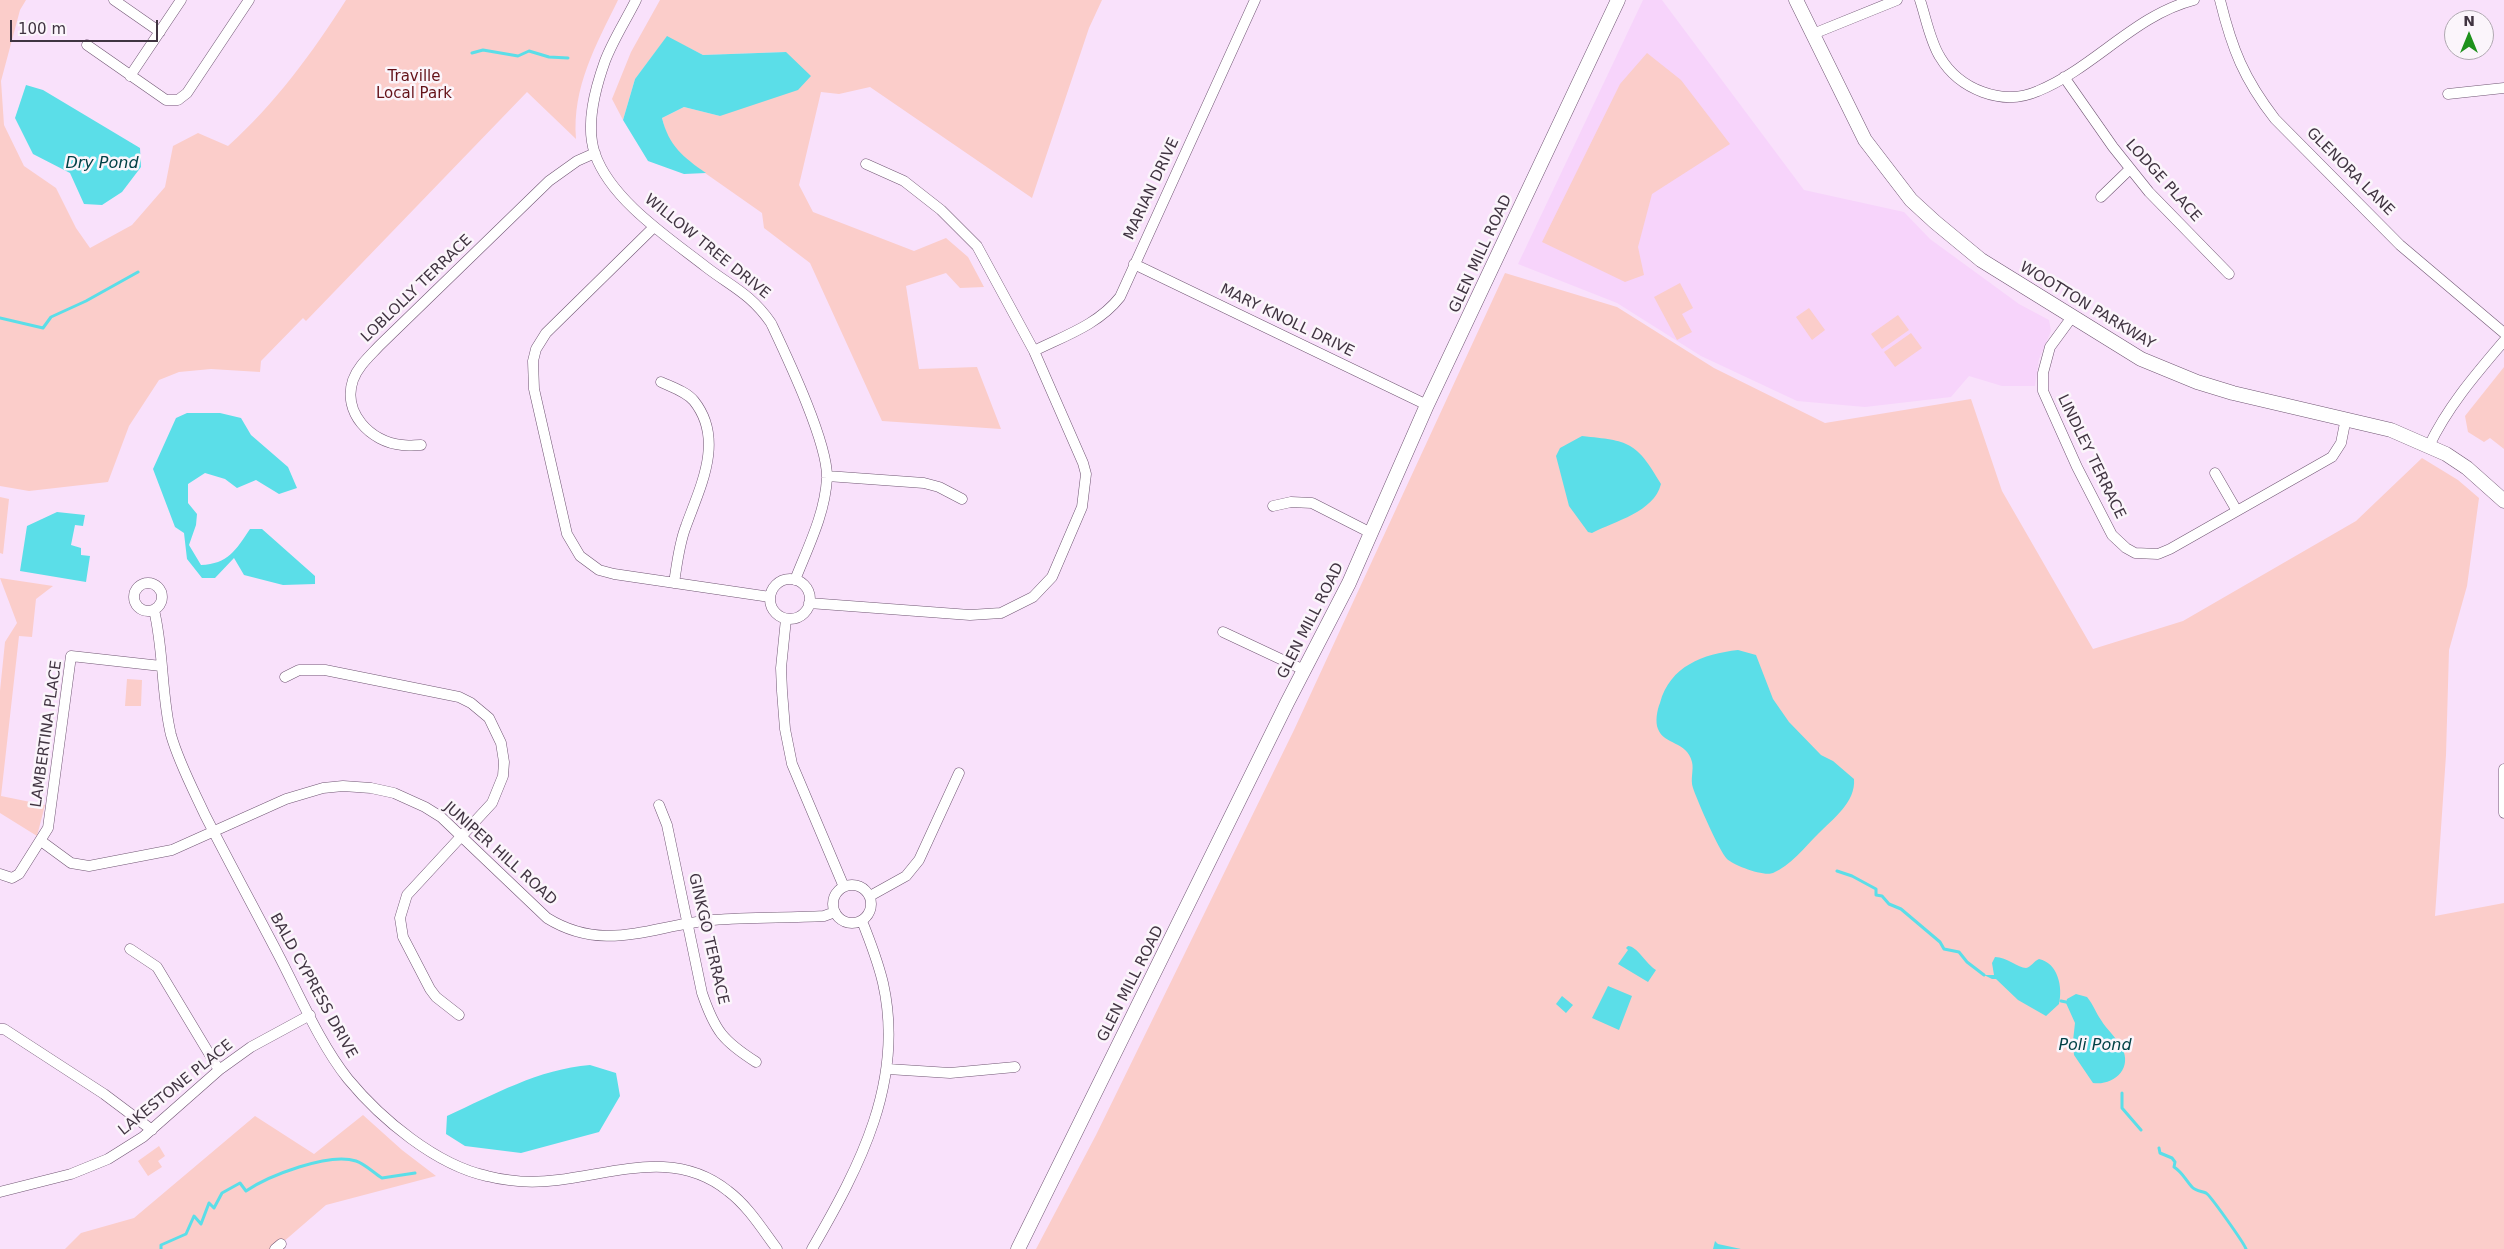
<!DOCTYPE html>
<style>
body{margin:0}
#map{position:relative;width:2504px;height:1249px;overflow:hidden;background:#f9e1fb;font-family:"DejaVu Sans",sans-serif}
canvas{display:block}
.north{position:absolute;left:2444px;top:10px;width:50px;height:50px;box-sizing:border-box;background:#fbf5fb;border:1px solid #b0a8b1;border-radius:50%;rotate:0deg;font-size:14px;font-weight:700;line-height:20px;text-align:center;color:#403441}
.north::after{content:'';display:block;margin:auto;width:18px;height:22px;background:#1e911c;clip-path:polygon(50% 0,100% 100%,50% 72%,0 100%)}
.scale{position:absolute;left:10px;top:20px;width:148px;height:22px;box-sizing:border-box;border:2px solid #403441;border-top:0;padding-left:6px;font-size:15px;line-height:18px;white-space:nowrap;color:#403441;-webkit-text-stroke:4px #fbf5fb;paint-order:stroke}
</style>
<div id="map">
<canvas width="2504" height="1249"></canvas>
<div class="north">N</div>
<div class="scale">100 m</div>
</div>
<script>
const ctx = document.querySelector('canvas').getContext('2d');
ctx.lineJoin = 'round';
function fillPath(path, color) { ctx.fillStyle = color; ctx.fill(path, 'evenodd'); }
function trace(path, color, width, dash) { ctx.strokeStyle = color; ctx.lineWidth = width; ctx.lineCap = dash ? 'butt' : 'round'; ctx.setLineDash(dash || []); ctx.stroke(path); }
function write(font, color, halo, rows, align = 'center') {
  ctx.font = font + ' "DejaVu Sans",sans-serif'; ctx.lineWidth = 5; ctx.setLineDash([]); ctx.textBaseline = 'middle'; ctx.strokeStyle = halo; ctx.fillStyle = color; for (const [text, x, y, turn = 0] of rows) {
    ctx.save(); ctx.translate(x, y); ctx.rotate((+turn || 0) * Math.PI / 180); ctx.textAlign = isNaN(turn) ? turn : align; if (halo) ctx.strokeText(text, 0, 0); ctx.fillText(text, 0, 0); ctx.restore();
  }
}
fillPath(new Path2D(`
 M1643 0H1662L1804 190 1904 212 1930 239 2019 304 2049 320 2051 331 2039 359 2035 386H2002L1969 376 1951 397 1865 407 1797 401 1701 356 1617 303 1518 264Z`), '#f7d4fb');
fillPath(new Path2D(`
 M0 0H26L20 10 1 81 4 125 24 166 56 188 76 228 90 248 132 225 165 187 173 146 198 133 228 146C274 105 313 52 346 0H618C596 45 572 87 576 139L527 92 306 321 303 318 261 361 260 372 211 369 179 372 159 380 129 426 108 482 29 491 0 486Z
 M660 0H1102L1089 28 1032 198 870 87 839 94 821 92 799 185 813 212 914 251 946 238 968 257 984 287 960 288 946 273 906 286 919 369 977 367 1001 429 882 421 810 263 764 228 762 213 685 159 668 139 662 118 684 107 720 116 786 52 703 55 667 37 635 79 623 120 612 99 631 52Z
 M1647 53 1681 80 1730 144 1652 194 1638 247 1644 275 1625 282 1542 242 1620 84Z
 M1505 273 1617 307 1714 368 1825 423 1971 399 2002 491 2093 649 2183 621 2356 521 2422 458 2458 480 2479 498 2467 586 2449 650 2446 755 2435 916 2504 903V1249H1036L1096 1135 1294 730Z
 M1680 283 1693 308 1682 314 1692 332 1677 340 1654 297Z
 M1809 308 1825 330 1812 340 1796 317Z
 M1898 315 1909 330 1882 349 1871 334Z
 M1911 333 1922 348 1895 367 1884 352Z
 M2504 367V449L2490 438 2484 442 2468 432 2465 416Z
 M0 497 9 499 3 554 0 553Z
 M0 578 53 586 36 599 32 637 19 636 1 796 45 805 37 836 0 813V691L5 642 17 623Z
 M127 679 142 680 141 706H125Z
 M363 1115 402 1150 436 1176 326 1205 275 1249H65L81 1233 134 1218 255 1116 314 1154Z
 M159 1146 165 1156 158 1161 162 1167 148 1176 138 1161Z`), '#fbcdca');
fillPath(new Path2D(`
 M667 36 703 55 786 52 811 76 798 90 720 116 684 107 662 118C669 146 683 157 706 173L684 174 648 161 623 120 635 79Z
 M26 85 43 90 140 148 141 167 122 192 102 205 84 204 70 173 33 154 15 118Z
 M187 413H220L241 418 251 435 288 467 297 488 279 494 256 480 237 488 225 479 205 473 188 484V503L197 514 196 525 189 545 201 565C228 564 236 550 250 529H262L315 576V584L283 585 244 575 234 558 215 578H202L187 559 184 533 175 527 153 469 176 418Z
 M1582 436C1629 441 1636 441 1661 484 1654 512 1615 521 1592 533L1588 532 1569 506 1556 456 1560 448Z
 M57 512 85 515 83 526 75 525 71 545 81 548V555L90 556 86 582 20 571 27 526Z
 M1738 650 1756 655 1773 699 1789 722 1821 755 1833 761 1854 779C1856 802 1833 819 1818 834 1805 847 1790 866 1773 873 1764 877 1733 865 1727 859 1719 851 1697 800 1693 788 1690 779 1694 770 1692 762 1687 741 1664 745 1658 729 1655 722 1657 710 1660 703 1670 666 1703 654 1738 650Z
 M1628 946C1637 946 1646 964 1656 970L1648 982 1618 964 1628 950 1626 948Z
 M1995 957C2007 957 2018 968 2026 968 2031 967 2034 961 2039 959 2058 963 2063 987 2059 1004L2046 1016 2018 1000 1996 979H1992L1984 975H1994L1992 963Z
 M1608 986 1632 996 1619 1030 1592 1018Z
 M2076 994 2087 997C2093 1004 2096 1013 2101 1020 2107 1030 2117 1038 2122 1048 2133 1069 2113 1086 2093 1083L2074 1055 2073 1041 2075 1023 2066 1003 2067 999Z
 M1562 996 1573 1005 1566 1013 1556 1004Z
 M590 1065 616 1073 620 1096 599 1132 521 1153 465 1146 446 1134 447 1116C493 1095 539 1069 590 1065Z
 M1715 1241 1718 1244 1741 1249H1713Z`), '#5bdee8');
trace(new Path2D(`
 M472 53 483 50 518 56 529 51 549 57 568 58
 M0 318 43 328 51 317 86 301 138 272
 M1837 871 1852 876 1876 889V895L1882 896 1889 904 1901 909 1940 942 1944 949 1959 952 1967 962 1984 975
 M2061 1001 2066 1002
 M2122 1093V1108L2141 1130
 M2159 1148 2160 1153 2172 1158 2175 1162 2174 1167C2182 1172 2185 1179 2192 1187 2196 1191 2201 1191 2206 1193 2210 1195 2244 1243 2246 1249
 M161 1249V1245L186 1234 194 1216 201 1224 209 1203 214 1208 222 1193 240 1183 246 1191C268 1176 329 1152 356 1161 365 1164 374 1173 382 1178L415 1173`), '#5bdee8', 3);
const street = new Path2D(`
 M114 0 160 32
 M636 0C626 20 613 40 605 61 595 89 585 125 595 154 611 200 669 238 706 267 732 287 751 294 771 323 787 357 828 443 827 478 825 514 808 547 795 580
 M1920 0C1926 18 1930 41 1940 57 1959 89 2002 107 2038 91 2094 68 2135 15 2194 0
 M2220 0C2232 49 2244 79 2275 119L2400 245 2504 333
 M1813 34 1897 0
 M87 45 166 100H178L187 93 249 0
 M130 76 181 0
 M2064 77 2113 147 2149 192 2229 274
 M2448 94 2504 88
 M2101 197 2130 169
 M654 227 546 333 536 349 533 361 534 389 567 534 580 556 599 570 614 574 770 597
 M1134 264 1427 405
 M2072 317 2050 347 2043 373V391L2077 467 2112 535 2126 548 2135 553 2158 554 2170 549 2332 457 2341 443 2346 418
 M1034 351C1064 336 1098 325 1120 297L1255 0
 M661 382C672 387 687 392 694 401 725 440 700 487 686 526 679 544 677 564 674 583
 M421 445C415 445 408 446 402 445 370 442 342 412 353 380 358 366 370 356 379 346L549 181 577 161 595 153
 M2429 446C2448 406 2476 374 2504 341
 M2215 473 2237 511
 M827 476 924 483 939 487 962 499
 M1273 506 1291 502 1312 503 1371 533
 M770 599a20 20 0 1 1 40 0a20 20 0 1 1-40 0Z
 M134 597a14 14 0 1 1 28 0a14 14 0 1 1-28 0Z
 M809 603 970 615 1001 613 1033 597 1052 577 1082 507 1086 474 1083 463 1034 351 977 246 941 210 904 181 866 164
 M154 610C164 651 161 694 171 735 179 763 193 789 205 815 229 862 254 908 278 954 299 994 320 1044 348 1079 381 1119 436 1165 487 1176 510 1182 534 1183 558 1180 617 1173 676 1149 728 1191 748 1206 762 1229 777 1249
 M786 619 781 668 782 691 785 729 792 764 844 887
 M1223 632 1304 670
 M285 677 299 670H325L459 697 471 703 489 718 501 743 504 762 503 776 492 803 407 895 400 918 403 937 430 989 436 997 459 1015
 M2504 769V813
 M659 805 667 825 702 993C715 1031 723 1041 756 1062
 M41 841 71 863 89 866 172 850 286 799 323 788 343 786 371 788 394 793 425 807 441 817 547 918C605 954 653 925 713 920 750 917 787 918 824 916L835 912
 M0 874 12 878 19 874 48 828 71 656 161 666
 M833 904a19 19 0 1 1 38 0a19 19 0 1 1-38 0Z
 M870 896 906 876 919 860 959 773
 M130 949 157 967 219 1070
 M0 1029H4L104 1094 152 1130
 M888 1069 950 1073 1015 1067
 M0 1192 71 1174 108 1159 143 1137 219 1070 251 1047 310 1015
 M275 1249 281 1244
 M812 1249C860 1166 905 1081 883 983 878 962 870 941 862 921`);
const secondary = new Path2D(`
 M1796 0 1865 140 1911 200 1935 222 1981 260 2141 359 2197 382 2233 393 2391 430 2446 454 2467 468 2504 501
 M1018 1249 1287 703 1349 583 1427 405 1618 0`);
trace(street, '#705673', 11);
trace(secondary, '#705673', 15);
trace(street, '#fff', 10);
trace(secondary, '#fff', 14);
write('15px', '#641118', '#fbf5fb', [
 ["Traville",414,77],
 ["Local Park",414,94]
]);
write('15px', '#403441', '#fbf5fb', [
 ["GLENORA LANE",2350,172,45],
 ["LODGE PLACE",2163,181,48],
 ["MARIAN DRIVE",1152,189,-65],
 ["WILLOW TREE DRIVE",707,247,39],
 ["GLEN MILL ROAD",1481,254,-65],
 ["LOBLOLLY TERRACE",417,289,-44],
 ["WOOTTON PARKWAY",2087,306,31],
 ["MARY KNOLL DRIVE",1287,321,26],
 ["LINDLEY TERRACE",2091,457,64],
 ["GLEN MILL ROAD",1311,621,-63],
 ["LAMBERTINA PLACE",47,734,-82],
 ["JUNIPER HILL ROAD",500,854,42],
 ["GINKGO TERRACE",708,939,77],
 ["GLEN MILL ROAD",1131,984,-63],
 ["BALD CYPRESS DRIVE",313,986,61],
 ["LAKESTONE PLACE",176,1088,-39]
]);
write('italic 16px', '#014146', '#fbf5fb', [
 ["Dry Pond",102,164],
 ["Poli Pond",2095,1046]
]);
</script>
